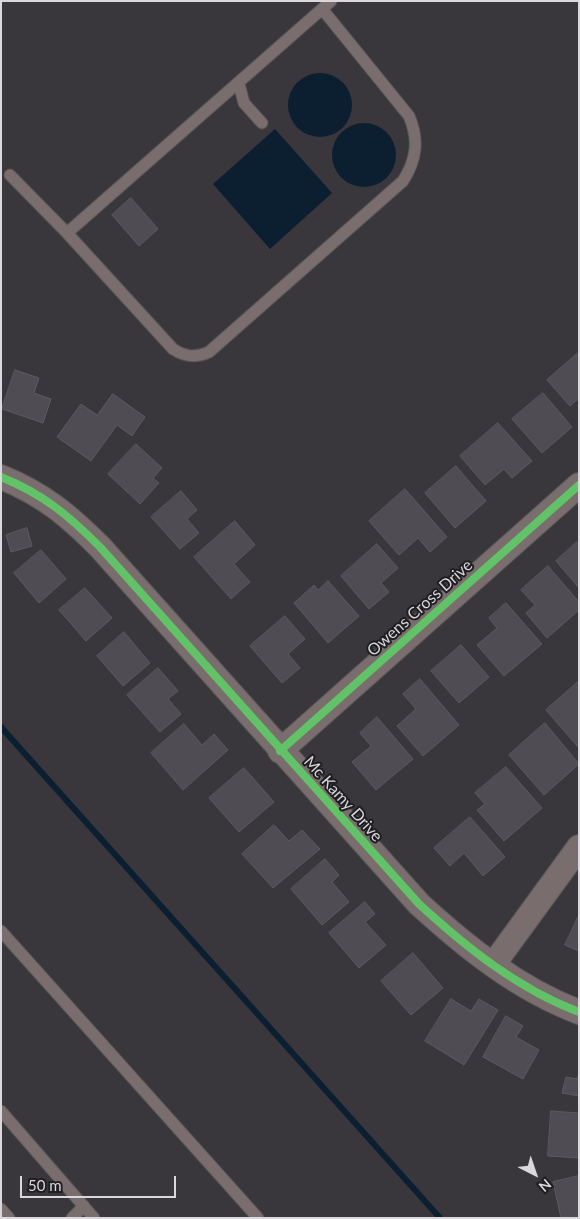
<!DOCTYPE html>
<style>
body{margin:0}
#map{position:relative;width:580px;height:1219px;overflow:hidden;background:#39373c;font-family:Lato,sans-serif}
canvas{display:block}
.frame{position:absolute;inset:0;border:2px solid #dad8dc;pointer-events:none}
.north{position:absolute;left:510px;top:1149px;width:50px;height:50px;-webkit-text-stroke:4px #1f1e21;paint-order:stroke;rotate:139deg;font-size:14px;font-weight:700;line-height:20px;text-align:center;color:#dad8dc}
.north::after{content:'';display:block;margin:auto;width:18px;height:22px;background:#dad8dc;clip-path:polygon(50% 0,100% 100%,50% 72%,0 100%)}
.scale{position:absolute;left:20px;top:1176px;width:156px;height:22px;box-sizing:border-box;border:2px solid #dad8dc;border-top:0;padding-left:6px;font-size:15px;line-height:18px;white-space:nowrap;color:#dad8dc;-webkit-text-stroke:4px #1f1e21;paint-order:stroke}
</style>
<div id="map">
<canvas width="580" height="1219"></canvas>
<div class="frame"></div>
<div class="north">N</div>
<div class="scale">50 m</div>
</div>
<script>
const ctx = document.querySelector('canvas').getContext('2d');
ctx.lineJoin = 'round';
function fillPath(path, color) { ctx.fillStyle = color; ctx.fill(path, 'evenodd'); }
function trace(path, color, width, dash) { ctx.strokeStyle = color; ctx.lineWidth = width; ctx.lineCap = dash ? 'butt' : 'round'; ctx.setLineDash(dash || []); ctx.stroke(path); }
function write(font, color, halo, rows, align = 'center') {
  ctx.font = font + ' Lato,sans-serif'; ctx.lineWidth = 4; ctx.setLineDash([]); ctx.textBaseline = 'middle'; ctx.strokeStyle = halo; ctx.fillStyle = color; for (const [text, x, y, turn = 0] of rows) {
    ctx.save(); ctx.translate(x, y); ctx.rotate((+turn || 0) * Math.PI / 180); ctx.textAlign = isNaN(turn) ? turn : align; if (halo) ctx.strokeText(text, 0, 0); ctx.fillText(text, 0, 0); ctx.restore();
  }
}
fillPath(new Path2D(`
 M288 105a32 32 0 1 1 64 0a32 32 0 1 1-64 0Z
 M332 155a32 32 0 1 1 64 0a32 32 0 1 1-64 0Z
 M275 129 332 193 270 249 213 184Z`), '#0c1f31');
trace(new Path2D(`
 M1 727 440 1218`), '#0c1f31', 6);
const building = new Path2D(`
 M131 198 158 229 139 246 112 215Z
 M579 352V398L570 406 547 380Z
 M15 370 39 378 34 393 51 399 43 423 2 409Z
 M543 393 572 427 542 453 512 419Z
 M113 394 145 417 132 436 117 425 91 461 57 437 81 404 97 415Z
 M498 423 532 461 512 478 504 469 485 485 460 456Z
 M136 444 162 468 153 478 159 483 140 504 108 474Z
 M456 466 486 501 455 528 425 493Z
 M405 489 447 537 430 552 418 538 399 555 369 521Z
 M181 491 197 510 187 519 199 533 180 549 151 517Z
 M235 521 255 545 234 564 250 582 231 599 194 557Z
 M27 528 32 546 11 552 6 535Z
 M577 542 579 544V588L556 561Z
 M377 544 398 568 381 583 389 592 369 609 341 576Z
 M41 550 66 579 39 603 14 573Z
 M548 566 579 602V610L547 638 526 613 535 605 521 590Z
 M328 581 359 616 328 643 294 603 314 585 318 590Z
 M85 588 112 618 86 641 59 610Z
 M506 603 542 644 504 676 477 645 497 628 489 618Z
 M285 616 305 639 288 654 300 668 282 683 250 646Z
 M124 632 150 663 123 686 97 656Z
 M461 645 489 677 459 703 431 671Z
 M158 668 178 691 168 699 181 714 160 732 127 695Z
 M420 679 459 725 423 756 397 726 416 709 403 694Z
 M579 681V748L546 710Z
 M377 717 413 759 376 790 352 762 371 746 360 733Z
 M545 723 579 764 544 795 509 755Z
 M184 724 202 745 214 734 228 750 183 790 151 753Z
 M506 767 542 808 504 841 477 810 485 804 475 793Z
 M244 768 274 802 239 832 209 798Z
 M470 817 505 857 483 876 464 853 450 866 434 848Z
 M274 825 289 841 302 830 320 849 273 888 242 854Z
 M325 859 339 875 332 882 349 902 322 925 291 889Z
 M365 902 375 914 365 922 386 945 359 968 329 933Z
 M579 915V951L565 945Z
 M413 953 443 988 411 1015 381 981Z
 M451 999 471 1011 479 999 498 1010 464 1065 425 1041Z
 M506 1016 523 1026 516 1037 539 1050 523 1079 483 1057Z
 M579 1072V1096L562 1093 566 1077 577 1079Z
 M551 1111 579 1113V1158L548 1156Z
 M579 1176V1218H561L553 1182Z`);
fillPath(building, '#4f4c53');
trace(building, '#5c5a5e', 1);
const lane = new Path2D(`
 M239 84 244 103 262 123
 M10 175 67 233 173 349C185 357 196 358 209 352L403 181C417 159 419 139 409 116L323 10
 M67 233 331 1
 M1 931 258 1218
 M1 1111 94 1218
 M1 1209 9 1218
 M72 1218 84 1206`);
const street = new Path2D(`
 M1 477C43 494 68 515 100 547L419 904C466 947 518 989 579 1012
 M280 751 579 485
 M493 965 579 847`);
trace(lane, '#565558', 13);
trace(street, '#565558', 26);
trace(lane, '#796d6e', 11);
trace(street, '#796d6e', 24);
trace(new Path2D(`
 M1 477C43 494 68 515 100 547L419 904C466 947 518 989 579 1012
 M280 751 579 485`), '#61c268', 8);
write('16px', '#dad8dc', '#1f1e21', [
 ["Owens Cross Drive",420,608,-42],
 ["Mc Kamy Drive",343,799,48]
]);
</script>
